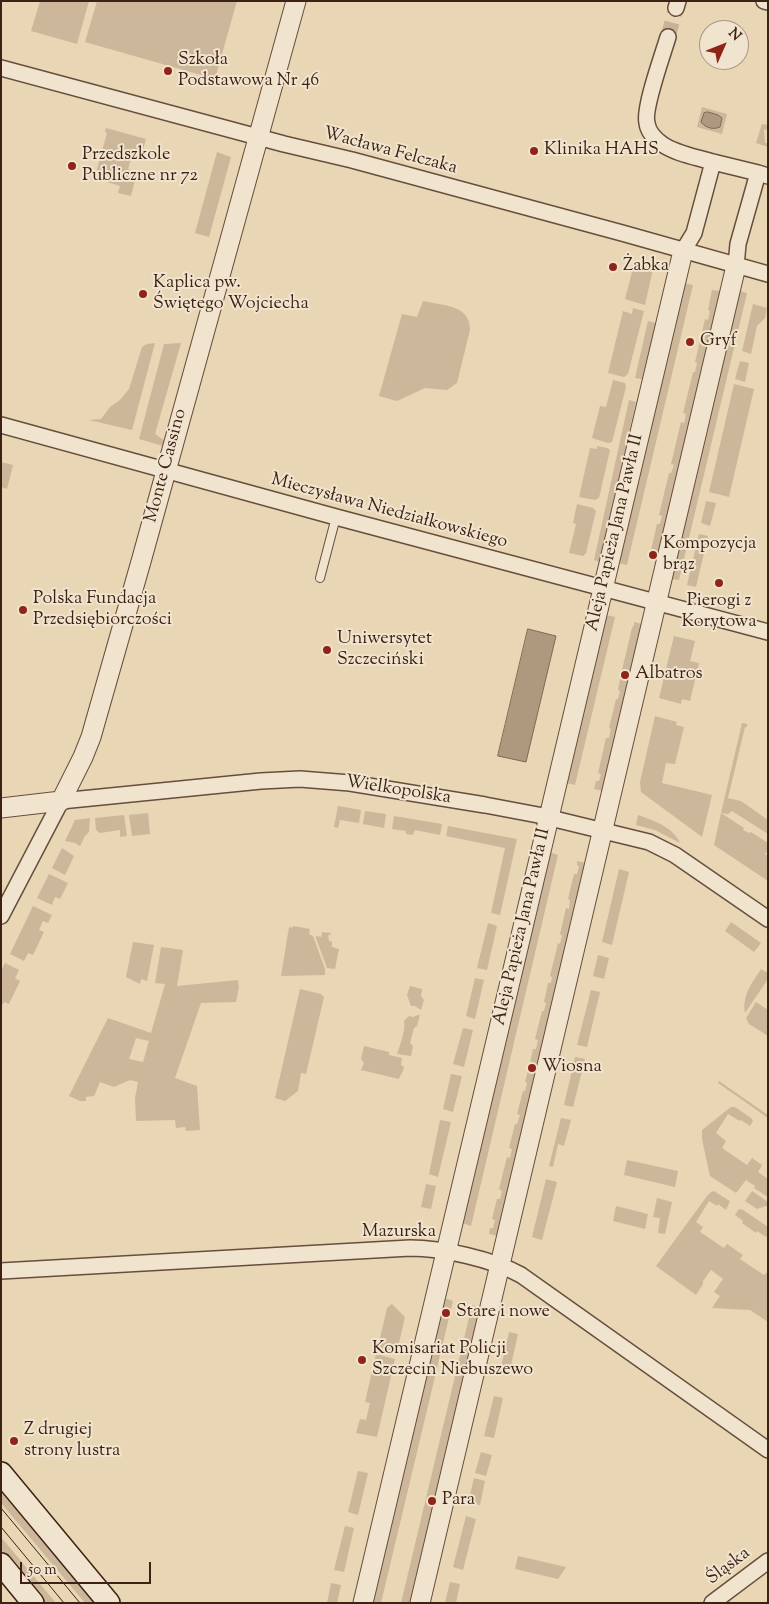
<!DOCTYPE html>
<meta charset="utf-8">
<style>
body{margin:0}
#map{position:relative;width:769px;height:1604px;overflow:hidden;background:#e9d6b5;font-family:"Sorts Mill Goudy",serif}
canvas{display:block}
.frame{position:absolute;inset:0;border:2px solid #3c2114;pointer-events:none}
.north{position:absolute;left:699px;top:20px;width:50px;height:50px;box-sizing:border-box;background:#f1e4cf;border:1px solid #a99684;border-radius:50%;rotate:46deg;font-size:14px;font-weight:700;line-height:20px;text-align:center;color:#3c2114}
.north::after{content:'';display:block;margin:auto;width:18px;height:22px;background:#8f2418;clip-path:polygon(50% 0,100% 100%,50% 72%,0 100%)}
.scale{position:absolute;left:20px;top:1562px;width:131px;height:22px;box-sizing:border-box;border:2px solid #3c2114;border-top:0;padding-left:6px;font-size:15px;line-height:18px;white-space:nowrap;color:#3c2114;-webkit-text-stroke:4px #f1e4cf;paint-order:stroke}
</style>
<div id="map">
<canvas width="769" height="1604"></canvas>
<div class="frame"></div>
<div class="north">N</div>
<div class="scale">50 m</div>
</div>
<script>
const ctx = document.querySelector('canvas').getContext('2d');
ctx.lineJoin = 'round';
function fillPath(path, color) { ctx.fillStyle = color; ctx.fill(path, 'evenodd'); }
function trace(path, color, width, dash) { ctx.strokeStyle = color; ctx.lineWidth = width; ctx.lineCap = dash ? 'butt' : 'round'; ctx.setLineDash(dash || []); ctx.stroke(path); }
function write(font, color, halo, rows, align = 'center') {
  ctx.font = font + ' "Sorts Mill Goudy",serif'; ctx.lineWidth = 4; ctx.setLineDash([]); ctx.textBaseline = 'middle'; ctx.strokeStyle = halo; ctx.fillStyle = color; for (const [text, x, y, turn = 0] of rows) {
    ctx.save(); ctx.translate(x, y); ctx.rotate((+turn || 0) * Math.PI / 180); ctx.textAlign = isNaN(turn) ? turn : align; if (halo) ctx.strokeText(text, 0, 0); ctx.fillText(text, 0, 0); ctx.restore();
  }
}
fillPath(new Path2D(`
 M40 1H89L77 44 31 31Z
 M97 1H237L215 79 85 42Z
 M702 107 727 114 722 134 697 127Z
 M762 124 768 125V129L764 130 765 143H768V147L756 143Z
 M106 128 146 139 142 153 133 151 128 169 137 172 131 196 118 193 120 186 107 182 109 176 96 173 107 133 105 132Z
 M217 152 231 157 209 237 195 233Z
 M634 264 653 269 645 305 625 299Z
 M684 283 693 285 627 565 618 563Z
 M712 290 721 291 659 552 651 550 657 524H660L662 516 659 515 669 473H671L674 465 671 464 681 422 684 423 686 414 683 413 693 372H695L697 363 695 362 705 319 708 320 710 311 708 310Z
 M740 291 747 293 679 580 671 579Z
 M423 301C443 306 470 304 470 330L457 383 447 390 425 388 397 401 379 396 402 314 417 317Z
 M753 304 767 308 765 318 757 326 751 354 742 351Z
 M633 308 644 311 628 374 624 377 608 373 623 311 632 314Z
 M648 321 656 323 642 379 635 378Z
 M155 343 132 430 89 420 101 419 110 407 120 400 129 389 142 347 147 344Z
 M181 343 155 434 165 441 163 446 139 439 164 344Z
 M740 361 749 363 745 382 735 379Z
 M613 380 625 383 626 387 612 442 608 443 592 438 600 406 606 407Z
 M734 384 754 389 729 497 709 492Z
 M629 400 636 402 599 562 594 560Z
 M597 446 607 448 610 450 599 498 595 500 579 497 590 448 597 449Z
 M1 462 13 465 7 489 1 487Z
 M706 501 716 503 710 526 701 523Z
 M577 504 593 508 596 511 586 553 583 556 569 553 576 524 573 523Z
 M699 534 708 536 696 587 687 585Z
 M606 615 615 617 575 785 566 783Z
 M634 622 642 624 631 672 622 670 632 628 634 625Z
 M674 636 695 641 690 661 699 663 690 701 682 699 681 704 659 698Z
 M620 679 629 681 603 791 594 789 596 781H599L601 774 598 773 606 738H609L611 729 609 728 616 699H618L620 691 618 690Z
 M655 716 677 722 676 725 684 727 675 764 666 763 662 783 712 795 702 837 641 792 640 782Z
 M742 723 747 724V727H745L728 798 741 801 768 820V834L732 811 728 814 721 813Z
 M338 806 361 810 359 823 340 820 338 828 334 827Z
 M365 811 386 814 384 828 363 824Z
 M148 813 150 834 132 836 129 815Z
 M721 813 744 828 743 830 749 833 751 832 768 843V850L765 854 768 856V881L714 845Z
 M124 815 127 836 120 837V830L100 833 96 830 95 818Z
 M638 815C653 820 674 828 680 843L655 830 636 825Z
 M394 816 442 824 440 835 415 830 413 835 406 834V831L392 829Z
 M90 818 89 832 85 836 80 846 75 843 65 841 75 820Z
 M448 826 517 839 500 915 491 913 505 848 446 836Z
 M62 848 74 856 65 875 52 868Z
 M549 852 558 855 471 1226 462 1223Z
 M577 861 586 863 539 1065 530 1063 533 1049H536L538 1040 535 1039 542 1011H544L546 1003 544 1002 548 983H551L552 977 550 976 558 943 560 944 562 936 560 934 566 908 569 909 570 900 568 899 574 874H577L579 866 577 865Z
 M619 869 629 872 612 945 602 942Z
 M49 874 68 883 60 899 55 897 52 905 37 898Z
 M33 906 52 915 48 923 43 921 39 930 44 932 33 955 28 953 24 961 10 954Z
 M731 922 761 943 754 952 725 931Z
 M488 923 497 926 487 970 477 968Z
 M293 926 310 929 309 934 313 936 325 969V975L281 976 289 927 292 928Z
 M322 932 331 933 330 935H328L329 941 332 942V947L339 949 335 969 327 968 316 938V936L321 937Z
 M133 942 154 945 147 981 141 979 140 984 126 977Z
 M161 947 183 950 177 986 238 980 239 987 236 1002 201 1003 175 1078 197 1086 200 1130 186 1131 185 1127 176 1128 175 1120 136 1121 135 1098 138 1082 130 1080 114 1087 100 1082 94 1096 86 1097V1101H80L69 1096 108 1018 151 1033 165 984 155 983ZM136 1038 149 1041 143 1062 129 1059Z
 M598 955 609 958 604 979 593 976Z
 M5 963 19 970 15 978 20 981 9 1004 4 1002 1 1007V971Z
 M761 969 768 973V979L745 1013C742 995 752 983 761 969Z
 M475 978 484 980 475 1019 466 1016Z
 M410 986 422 989 421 996 424 1000 421 1010 415 1006H411L407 995Z
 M300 989 321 994 324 997 306 1074 301 1073 298 1091 285 1101 275 1098Z
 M591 990 600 992 587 1047 577 1045Z
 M756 1002 768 1010V1036L749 1024 746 1018Z
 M418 1015H420L417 1026 414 1028 410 1043 413 1046 411 1056 397 1054C400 1045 406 1030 404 1021L409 1016 413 1017Z
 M463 1028 473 1030 464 1067 453 1064Z
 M364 1046 389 1052V1055L402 1058 401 1065 404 1067C404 1071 400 1075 399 1079L361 1070 364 1063 361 1059Z
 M575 1057 585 1059 573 1107 564 1105Z
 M528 1071 537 1073 498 1236 489 1234 490 1228H493L495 1220 492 1219 497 1199H500L502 1191 499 1189 507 1157 510 1158 512 1149 509 1148 515 1124H517L520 1115 517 1114 523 1091H525L527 1083 525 1082Z
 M451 1074 462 1076 453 1112 443 1109Z
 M719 1081 768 1115V1118L718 1083Z
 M731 1107H735L751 1118 753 1121 750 1126 741 1120 740 1121 728 1114 716 1133 726 1141 722 1148 747 1165 752 1158 762 1165 758 1172 768 1179V1197L754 1188 755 1186 746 1180 736 1193 710 1176 702 1139V1130Z
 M561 1118 571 1120 564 1146 558 1144 553 1167 549 1166Z
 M440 1120 451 1122 438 1177 429 1174Z
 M627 1160 678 1171 675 1187 624 1175Z
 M546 1179 557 1182 542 1240 532 1237Z
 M426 1184 436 1186 431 1209 421 1207Z
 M714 1191 728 1200 730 1201 726 1210 718 1204 717 1206 709 1201 696 1222 703 1227 700 1232 724 1248 727 1244 743 1255 740 1259 764 1275 768 1272V1322L750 1310 712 1308 720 1296 714 1292 723 1279 711 1270 703 1281V1284L696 1295 656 1266 707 1196 711 1192Z
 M752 1191 768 1202V1207L766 1206 757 1209 745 1201Z
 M657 1198 672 1202 665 1234 658 1233 660 1218 653 1217Z
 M616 1206 648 1214 645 1229 613 1221Z
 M739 1209 743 1210 768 1227V1234L766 1237 757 1231 756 1233 742 1223 743 1221 735 1215Z
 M442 1297 453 1301 381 1603H371Z
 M392 1304 405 1317 397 1352 378 1347 387 1308Z
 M472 1305 481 1307 411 1603H401Z
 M509 1332 518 1334 509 1374 500 1372Z
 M376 1354 395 1359 377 1437 356 1433 360 1419 366 1420 370 1403 365 1402Z
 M494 1396 503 1398 494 1438 484 1436Z
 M481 1452 492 1455 486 1476 475 1473Z
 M358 1471 368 1473 358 1515 348 1512Z
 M474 1478 485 1481 480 1505 468 1503Z
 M1 1487 98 1603H85L1 1503Z
 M466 1516 476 1519 463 1570 453 1567Z
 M345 1526 354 1528 344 1572 334 1570Z
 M1 1537 56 1603H45L1 1550Z
 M518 1556 566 1567 558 1579 515 1569Z
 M450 1582 460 1584 456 1603H445Z
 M331 1583 341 1585 337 1603H327Z`), '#ccb79a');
const water = new Path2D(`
 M708 112 718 115 722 118 720 127C713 130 706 128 701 122L704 113Z
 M528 629 556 636 526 762 498 756Z`);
fillPath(water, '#ae987e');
trace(water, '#806854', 1);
trace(new Path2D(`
 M668 37 676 8`), '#c6b295', 15, [15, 8]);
const service = new Path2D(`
 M320 578 336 517`);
const minor = new Path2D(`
 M764 1 768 2
 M676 8 678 1
 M668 37C663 54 643 109 647 123 648 131 655 139 662 144 676 154 697 157 713 162L694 233 683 251
 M1 68 284 144 352 160 622 233 768 274
 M713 162 758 173
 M736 266 738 244 758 173 768 176
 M1 425 336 517 768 632
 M1 916 61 801 261 781 300 779 350 783 485 805 538 815 649 842 675 855 768 919
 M1 1271 410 1248C442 1248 492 1259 521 1275L768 1450
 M712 1603 768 1561`);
const tertiary = new Path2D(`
 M1 808 61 801 83 757 91 737 142 558 296 1
 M363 1603 683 251
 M420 1603 736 266`);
const secondary = new Path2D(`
 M1 1473 109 1603
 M1 1564 33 1603`);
trace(service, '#674e3c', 10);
trace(minor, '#674e3c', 18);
trace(tertiary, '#674e3c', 21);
trace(secondary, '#3c2114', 24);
trace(service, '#f1e4cf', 8);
trace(minor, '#f1e4cf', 15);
trace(tertiary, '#f1e4cf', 19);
trace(secondary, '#f1e4cf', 21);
trace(new Path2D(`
 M1 1508 80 1603
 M1 1527 64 1603`), '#3c2114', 1);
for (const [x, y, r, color] of [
 [168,71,5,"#8f2418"],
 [534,151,5,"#8f2418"],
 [72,166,5,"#8f2418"],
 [613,267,5,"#8f2418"],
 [143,294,5,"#8f2418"],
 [690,342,5,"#8f2418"],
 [653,555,5,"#8f2418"],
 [719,583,5,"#8f2418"],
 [23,610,5,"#8f2418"],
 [327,650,5,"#8f2418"],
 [625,675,5,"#8f2418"],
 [532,1068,5,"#8f2418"],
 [446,1313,5,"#8f2418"],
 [362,1360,5,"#8f2418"],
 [14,1441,5,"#8f2418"],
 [432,1501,5,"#8f2418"]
]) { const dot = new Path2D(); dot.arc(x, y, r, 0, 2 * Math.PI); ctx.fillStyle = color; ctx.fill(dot); trace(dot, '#f1e4cf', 2); }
write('18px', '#3c2114', '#f1e4cf', [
 ["Szkoła",178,61],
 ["Podstawowa Nr 46",178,82],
 ["Klinika HAHS",544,151],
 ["Przedszkole",82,156],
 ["Publiczne nr 72",82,177],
 ["Żabka",623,267],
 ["Kaplica pw.",153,284],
 ["Świętego Wojciecha",153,305],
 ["Gryf",700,342],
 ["Kompozycja",663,545],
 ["brąz",663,566],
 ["Polska Fundacja",33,600],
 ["Przedsiębiorczości",33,621],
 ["Pierogi z",719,602,"center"],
 ["Korytowa",719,623,"center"],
 ["Uniwersytet",337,640],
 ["Szczeciński",337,661],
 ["Albatros",635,675],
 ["Wiosna",542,1068],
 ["Stare i nowe",456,1313],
 ["Komisariat Policji",372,1350],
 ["Szczecin Niebuszewo",372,1371],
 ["Z drugiej",24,1431],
 ["strony lustra",24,1452],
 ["Para",442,1501]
], 'left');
write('18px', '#3c2114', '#f1e4cf', [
 ["Wacława Felczaka",390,152,15],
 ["Monte Cassino",167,466,-75],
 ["Mieczysława Niedziałkowskiego",389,512,15],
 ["Aleja Papieża Jana Pawła II",616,533,-77],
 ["Wielkopolska",398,791,9],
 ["Aleja Papieża Jana Pawła II",523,927,-77],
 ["Mazurska",399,1233],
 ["Śląska",729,1567,-37]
]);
</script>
